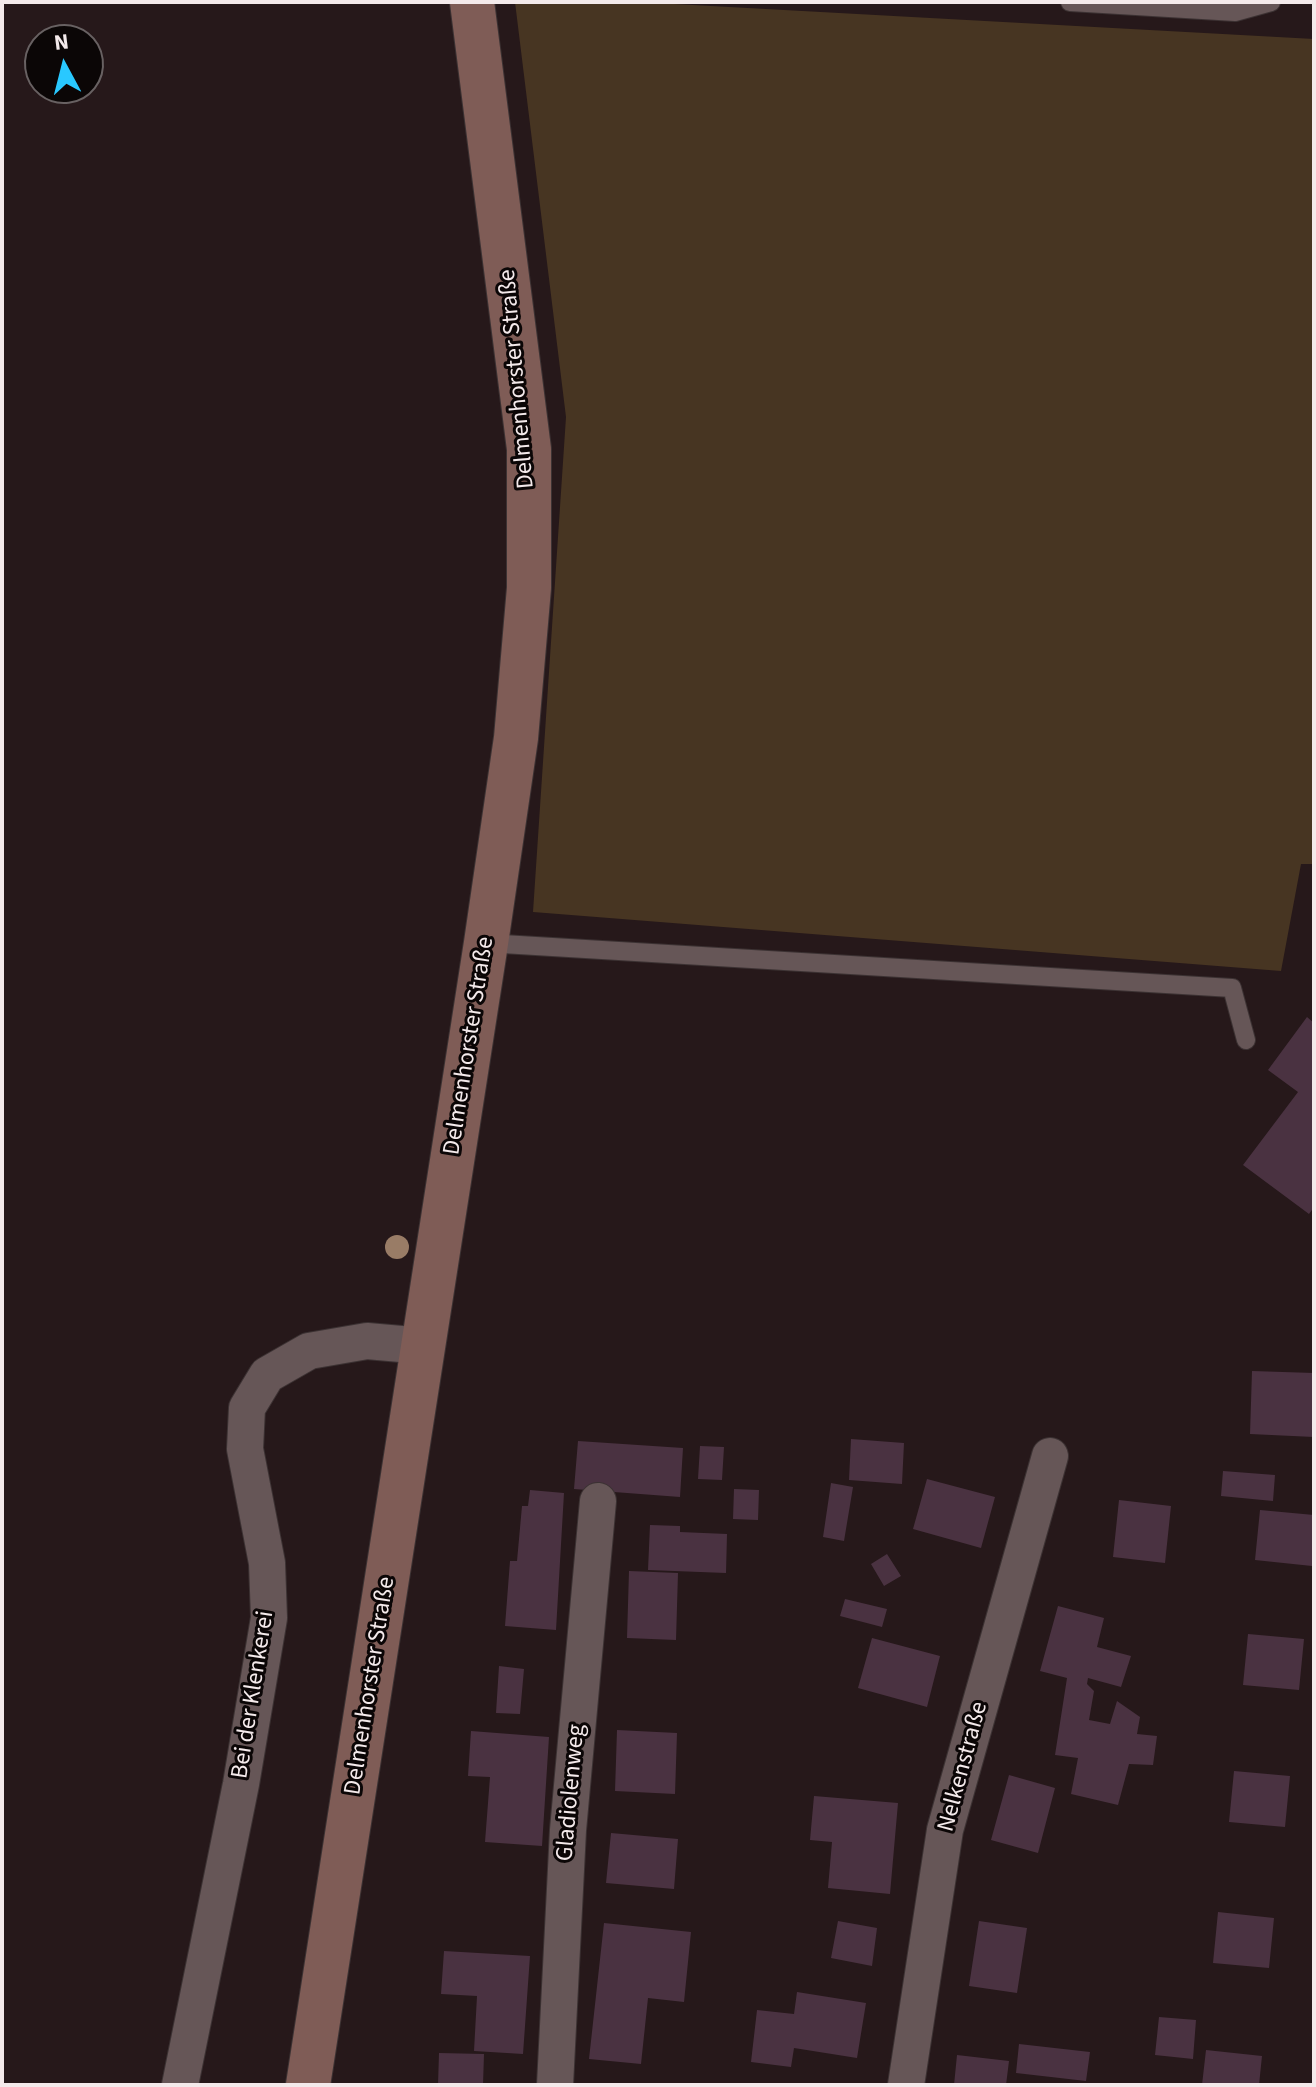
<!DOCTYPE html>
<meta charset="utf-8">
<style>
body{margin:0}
#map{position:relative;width:1316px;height:2087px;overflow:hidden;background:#26181a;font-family:"Source Sans 3",sans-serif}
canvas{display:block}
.frame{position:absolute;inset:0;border:4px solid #f4eaeb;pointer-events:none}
.north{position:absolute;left:24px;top:24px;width:80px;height:80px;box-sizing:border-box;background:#0b0606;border:2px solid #686162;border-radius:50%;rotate:353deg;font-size:22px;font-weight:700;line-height:32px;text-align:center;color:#f4eaeb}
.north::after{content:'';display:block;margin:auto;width:28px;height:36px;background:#29c8ff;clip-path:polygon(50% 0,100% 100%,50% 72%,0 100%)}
</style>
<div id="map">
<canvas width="1316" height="2087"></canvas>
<div class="frame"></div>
<div class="north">N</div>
</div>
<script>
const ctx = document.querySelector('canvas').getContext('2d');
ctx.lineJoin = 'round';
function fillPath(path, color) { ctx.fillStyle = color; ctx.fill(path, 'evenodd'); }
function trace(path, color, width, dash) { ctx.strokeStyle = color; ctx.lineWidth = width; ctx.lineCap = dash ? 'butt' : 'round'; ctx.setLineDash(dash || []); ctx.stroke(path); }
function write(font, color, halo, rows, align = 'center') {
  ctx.font = font + ' "Source Sans 3",sans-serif'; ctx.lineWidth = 6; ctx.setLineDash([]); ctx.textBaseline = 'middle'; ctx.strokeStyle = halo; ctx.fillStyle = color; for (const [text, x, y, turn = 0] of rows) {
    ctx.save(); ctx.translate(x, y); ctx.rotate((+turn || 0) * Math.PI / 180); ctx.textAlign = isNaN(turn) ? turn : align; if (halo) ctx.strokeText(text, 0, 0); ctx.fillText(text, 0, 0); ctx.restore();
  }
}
fillPath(new Path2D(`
 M515 2H638L1314 39V864H1301L1281 971 533 912 566 417Z`), '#473522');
fillPath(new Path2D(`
 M1307 1017 1314 1023V1207L1309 1214 1243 1165 1298 1092 1268 1070Z
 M1252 1371 1314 1373V1437L1250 1434Z
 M851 1439 904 1443 902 1484 849 1480Z
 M578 1441 683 1448 680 1497 574 1489Z
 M700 1446 724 1447 722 1480 698 1479Z
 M1223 1471 1275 1475 1273 1501 1221 1496Z
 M927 1479 995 1497 981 1548 913 1529Z
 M831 1483 853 1487 844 1541 823 1537Z
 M734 1489 759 1490 758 1520 733 1519Z
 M530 1490 564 1493 556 1630 505 1626 510 1561H517L522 1506H528Z
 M1119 1500 1171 1506 1165 1563 1113 1557Z
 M1260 1510 1314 1515 1312 1566 1255 1560Z
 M650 1525 680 1526V1532L727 1534 726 1573 648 1570Z
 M887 1554 901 1576 884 1586 871 1564Z
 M629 1571 678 1573 676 1640 627 1638Z
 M845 1599 887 1609 882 1627 840 1616Z
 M1058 1606 1104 1618 1097 1647 1131 1656 1121 1687 1088 1678 1087 1684 1094 1691 1089 1720 1110 1724 1117 1701 1140 1717 1137 1734 1157 1736 1153 1765 1129 1764 1118 1805 1071 1794 1078 1758 1055 1755 1067 1678 1040 1671Z
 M1248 1634 1304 1639 1299 1690 1243 1685Z
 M872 1638 940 1656 927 1707 858 1688Z
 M499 1666 524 1669 520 1714 496 1713Z
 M617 1730 677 1733 675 1794 615 1791Z
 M471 1731 549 1737 542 1846 485 1842 490 1777 468 1776Z
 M1234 1771 1290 1776 1285 1827 1229 1822Z
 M1009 1775 1055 1788 1038 1853 991 1840Z
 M814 1796 898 1803 890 1894 828 1888 832 1842 810 1840Z
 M611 1833 678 1839 674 1889 606 1883Z
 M1218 1912 1274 1918 1269 1968 1213 1963Z
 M838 1921 877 1928 872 1966 831 1958Z
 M979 1921 1027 1928 1017 1993 969 1986Z
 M604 1923 691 1932 684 2002 648 1998 641 2064 589 2059Z
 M444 1951 530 1956 523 2054 474 2051 477 1996 441 1994Z
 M797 1992 866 2003 857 2058 794 2048 791 2067 751 2062 757 2010 794 2014Z
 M1159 2017 1196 2020 1193 2059 1155 2055Z
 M1019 2044 1090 2052 1086 2081 1016 2073Z
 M1206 2050 1262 2056 1259 2085H1202Z
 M439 2053 484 2054 483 2085H438Z
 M957 2055 1009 2061 1006 2085H954Z`), '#4a3241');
const lane = new Path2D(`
 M1070 2 1235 12 1271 2
 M486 943 1232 988 1246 1040`);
const street = new Path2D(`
 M180 2085 241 1784 269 1618 267 1563 245 1449 247 1408 267 1375 309 1351 367 1341 424 1346
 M555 2085 568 1830 598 1501
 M906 2085 945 1830 1050 1456`);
const secondary = new Path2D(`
 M308 2085 486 943 516 738 529 588V449L472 2`);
trace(lane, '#3c3233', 20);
trace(street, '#3c3233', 38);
trace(secondary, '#3c3233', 46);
trace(lane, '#665657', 18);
trace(street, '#665657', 36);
trace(secondary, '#7f5c56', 44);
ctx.fillStyle = '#997c66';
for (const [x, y] of [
 [397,1247]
]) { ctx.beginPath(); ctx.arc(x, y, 12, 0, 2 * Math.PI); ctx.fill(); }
write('24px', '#f4eaeb', '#0b0606', [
 ["Delmenhorster Straße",518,379,-95],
 ["Delmenhorster Straße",470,1046,-81],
 ["Delmenhorster Straße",371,1686,-81],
 ["Bei der Klenkerei",254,1695,-81],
 ["Nelkenstraße",964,1767,-75],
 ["Gladiolenweg",572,1793,-85]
]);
</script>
